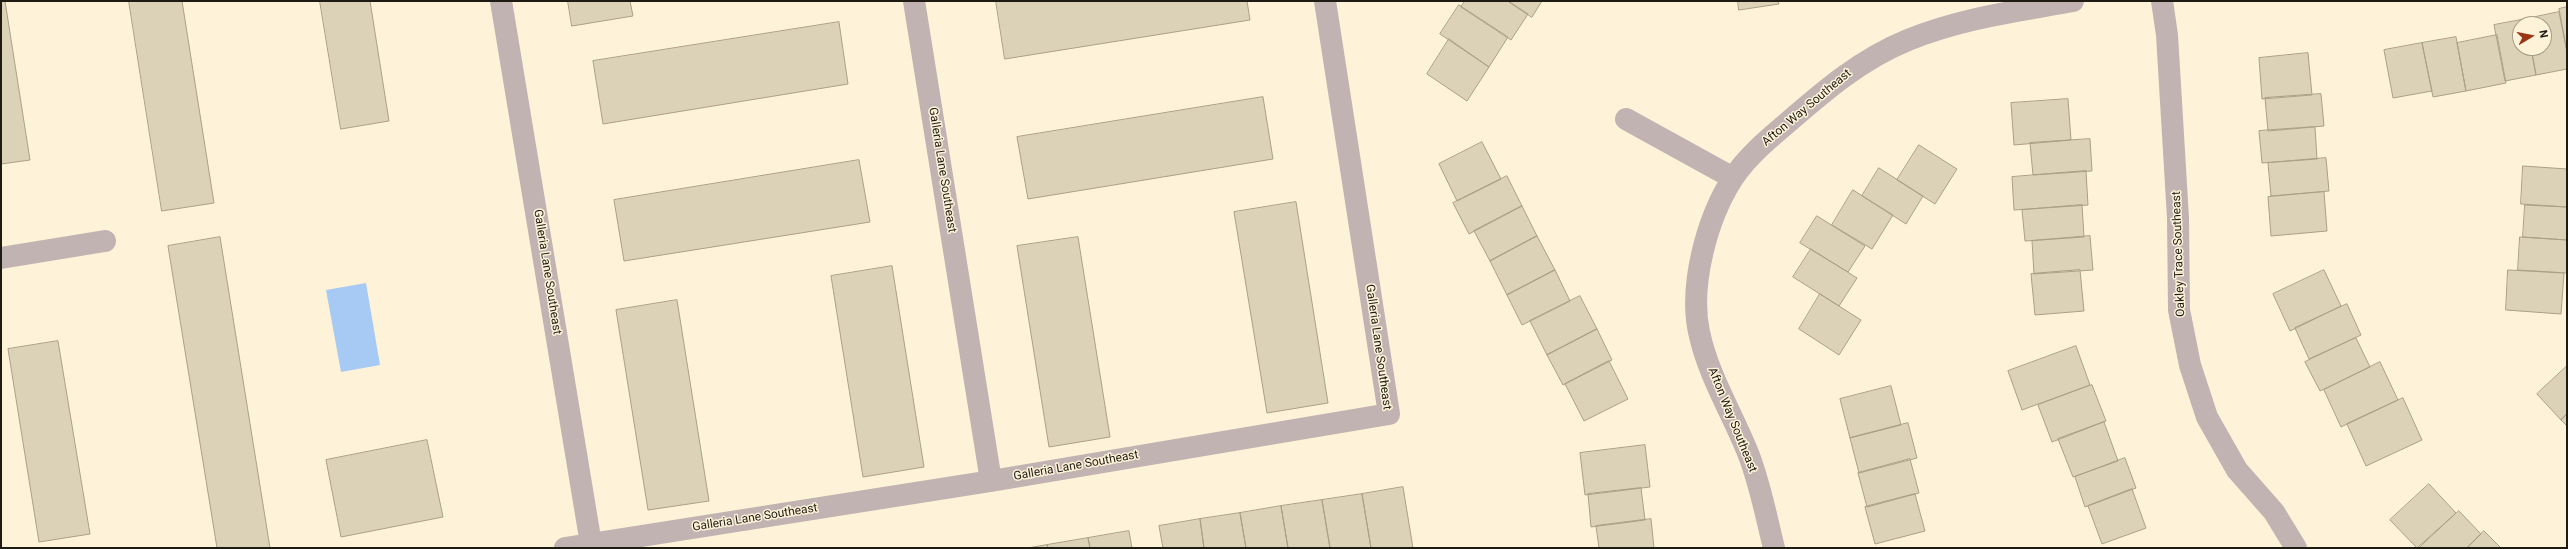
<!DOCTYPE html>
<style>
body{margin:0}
#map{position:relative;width:2568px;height:549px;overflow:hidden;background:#fef3d9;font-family:Roboto,sans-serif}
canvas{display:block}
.frame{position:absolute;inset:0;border:2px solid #1f1b12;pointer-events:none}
.north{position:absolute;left:2512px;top:16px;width:40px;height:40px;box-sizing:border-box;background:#fef3d9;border:1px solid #a59d89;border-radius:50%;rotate:80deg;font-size:11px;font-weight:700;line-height:16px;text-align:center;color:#1f1b12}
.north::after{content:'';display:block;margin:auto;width:14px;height:18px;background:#9b3413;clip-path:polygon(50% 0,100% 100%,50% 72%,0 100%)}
</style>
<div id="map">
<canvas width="2568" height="549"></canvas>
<div class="frame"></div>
<div class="north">N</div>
</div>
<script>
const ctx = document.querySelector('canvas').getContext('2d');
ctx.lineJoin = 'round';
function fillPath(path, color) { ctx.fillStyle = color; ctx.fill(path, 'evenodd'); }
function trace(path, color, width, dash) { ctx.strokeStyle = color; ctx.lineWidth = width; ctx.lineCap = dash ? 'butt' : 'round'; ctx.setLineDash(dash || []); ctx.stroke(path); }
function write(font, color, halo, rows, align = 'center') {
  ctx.font = font + ' Roboto,sans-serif'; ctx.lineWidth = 3; ctx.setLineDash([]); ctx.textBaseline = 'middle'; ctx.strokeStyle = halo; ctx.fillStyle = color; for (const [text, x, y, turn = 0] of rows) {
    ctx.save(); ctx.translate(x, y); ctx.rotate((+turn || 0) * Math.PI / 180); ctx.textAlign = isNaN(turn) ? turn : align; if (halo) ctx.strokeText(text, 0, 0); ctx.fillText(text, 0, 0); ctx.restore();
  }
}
fillPath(new Path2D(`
 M366 283 380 365 341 372 326 290Z`), '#a7caf5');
const building = new Path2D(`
 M1 1H5L30 160 1 164Z
 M129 1H182L214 203 162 211Z
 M320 1H370L389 121 341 129Z
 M568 1H630L633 16 572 26Z
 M996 1H1247L1250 20 1005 59Z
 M1465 1H1508L1528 14 1511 40 1461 7Z
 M1508 1H1542L1532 17Z
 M1738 1H1778L1779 4 1739 10Z
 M1459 5 1508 37 1489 67 1440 34Z
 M2567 7V52L2559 9Z
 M2559 12 2567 52V69L2536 75 2531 48H2544V24H2527L2526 19Z
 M2526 19 2527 24H2520V48H2531L2536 75 2505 81 2494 25Z
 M839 22 848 84 603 124 593 61Z
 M2497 35 2506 83 2466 91 2457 43Z
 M2456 37 2466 91 2433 97 2422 43Z
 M1449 39 1489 67 1467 101 1427 74Z
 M2422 43 2432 91 2393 98 2384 50Z
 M2308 53 2312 95 2262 99 2259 58Z
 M2321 94 2324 126 2268 131 2265 98Z
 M1263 97 1273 159 1028 199 1017 137Z
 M2068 99 2071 140 2014 145 2011 103Z
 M2315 127 2317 159 2262 163 2259 131Z
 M2090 139 2092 171 2033 175 2030 143Z
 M1482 142 1501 179 1457 201 1439 164Z
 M1919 145 1957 169 1935 204 1897 180Z
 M2326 158 2329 191 2271 196 2268 163Z
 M859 160 870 222 624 261 614 200Z
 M2523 166 2567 169V207L2521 204Z
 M1879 168 1923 196 1906 224 1862 196Z
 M2086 171 2088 205 2014 210 2012 177Z
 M1507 176 1522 206 1469 234 1453 203Z
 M1853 190 1893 215 1872 249 1832 225Z
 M2324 192 2327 231 2271 236 2268 197Z
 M1296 202 1328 403 1267 413 1234 212Z
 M2082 205 2084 237 2025 241 2022 210Z
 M2525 205 2567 207V240L2523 237Z
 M1522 206 1537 236 1490 261 1474 231Z
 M1817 216 1865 246 1848 272 1800 243Z
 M1537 236 1555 270 1507 295 1490 261Z
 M2090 236 2093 270 2034 274 2032 241Z
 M220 237 270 548H217L168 246Z
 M1078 237 1110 437 1049 447 1017 246Z
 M2520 237 2567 240V273L2518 270Z
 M1811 249 1857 278 1839 306 1793 277Z
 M892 266 924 467 863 477 831 276Z
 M1555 270 1570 301 1522 325 1507 295Z
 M2080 270 2084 311 2035 315 2031 274Z
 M2324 270 2341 306 2290 331 2273 294Z
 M2508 270 2564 273 2561 314 2506 310Z
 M1820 294 1861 320 1839 355 1799 329Z
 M1580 296 1597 329 1547 355 1530 321Z
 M677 300 709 501 648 510 616 310Z
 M2347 304 2361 335 2309 359 2295 328Z
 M1597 329 1612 360 1563 385 1547 355Z
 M2356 338 2370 367 2320 391 2305 362Z
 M58 341 90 534 39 542 8 349Z
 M2076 346 2090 385 2022 410 2008 371Z
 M1609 361 1628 399 1584 421 1565 384Z
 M2380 362 2398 400 2341 427 2324 390Z
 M2567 366V414L2561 420 2537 394Z
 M2092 385 2106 421 2052 442 2038 405Z
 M1891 386 1901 425 1850 438 1840 399Z
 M2403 398 2422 440 2366 466 2347 424Z
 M2567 414V426L2561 420Z
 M2104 422 2118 461 2073 477 2058 439Z
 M1908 423 1917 458 1859 473 1850 438Z
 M427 440 443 517 341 537 326 460Z
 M1645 445 1650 487 1585 495 1580 453Z
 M2125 458 2136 488 2085 507 2075 477Z
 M1910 459 1919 493 1867 507 1858 473Z
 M2429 484 2456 513 2417 548 2390 520Z
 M1403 487 1413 548H1371L1362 494Z
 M1641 488 1645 520 1591 527 1588 494Z
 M2132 489 2146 528 2102 544 2088 506Z
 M1362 494 1371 548H1330L1322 500Z
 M1915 494 1925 531 1875 544 1865 507Z
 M1322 500 1330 548H1288L1281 506Z
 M1281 506 1288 548H1246L1240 513Z
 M2459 511 2481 534 2467 548H2419Z
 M1240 513 1246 548H1204L1200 519Z
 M1200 519 1204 548H1163L1159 526Z
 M1651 519 1654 548H1599L1596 526Z
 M1129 531 1132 548H1090L1088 538Z
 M2484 531 2501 548H2467Z
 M1088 538 1090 548H1048L1047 545Z
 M1047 545 1048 548H1028Z`);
fillPath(building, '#dcd2b8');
trace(building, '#aaa087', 1);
trace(new Path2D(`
 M501 1 591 544
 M914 1 991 481
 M2162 1 2167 35 2178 218 2179 310 2190 365 2207 417 2237 470 2274 512 2296 548
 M1626 119 1733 178
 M1 258 105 241
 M565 548 991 481 1389 414 1325 1
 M1774 548C1766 516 1760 483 1748 453 1732 413 1708 375 1699 332 1689 285 1707 218 1733 178 1747 157 1767 140 1786 124 1824 91 1861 59 1908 40 1961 18 2018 11 2073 1`), '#c1b3b1', 22);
write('12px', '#1f1b12', '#fef3d9', [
 ["Afton Way Southeast",1807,108,-40],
 ["Galleria Lane Southeast",942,170,81],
 ["Oakley Trace Southeast",2179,254,-92],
 ["Galleria Lane Southeast",547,272,81],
 ["Galleria Lane Southeast",1378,347,82],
 ["Afton Way Southeast",1732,420,68],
 ["Galleria Lane Southeast",1076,466,-10],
 ["Galleria Lane Southeast",755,518,-9]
]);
</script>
